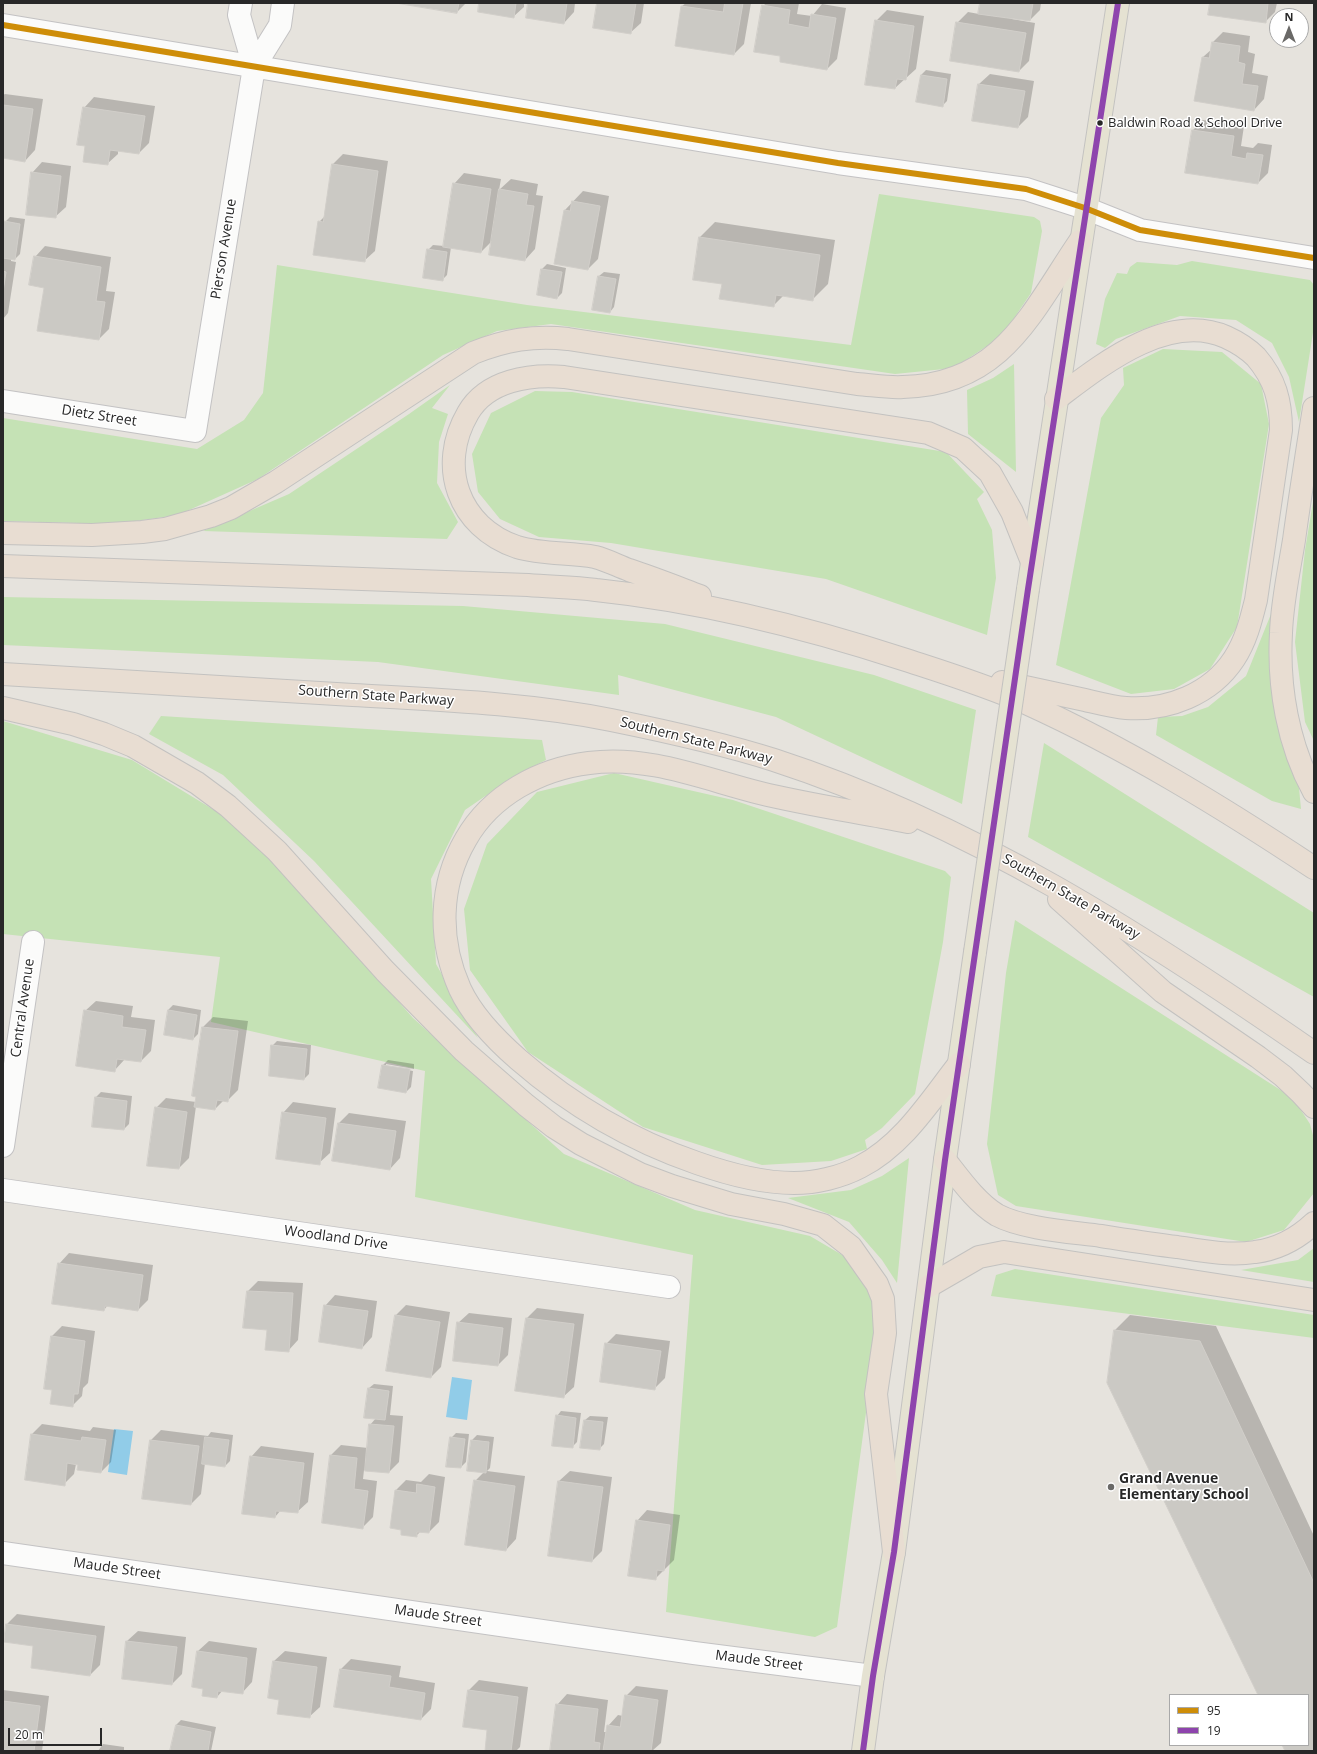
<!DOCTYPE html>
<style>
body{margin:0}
#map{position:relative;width:1317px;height:1754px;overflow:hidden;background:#e6e3dd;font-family:"Open Sans",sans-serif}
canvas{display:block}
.frame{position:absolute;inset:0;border:4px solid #282828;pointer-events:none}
.legend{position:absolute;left:1169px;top:1694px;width:140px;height:52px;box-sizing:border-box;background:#fff;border:1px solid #a9a9a9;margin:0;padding:5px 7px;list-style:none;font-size:12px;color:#282828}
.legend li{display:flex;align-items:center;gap:8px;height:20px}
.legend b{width:20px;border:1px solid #a9a9a9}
.north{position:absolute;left:1269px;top:8px;width:40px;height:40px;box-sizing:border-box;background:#fff;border:1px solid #a9a9a9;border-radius:50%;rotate:0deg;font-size:11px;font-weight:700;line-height:16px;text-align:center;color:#282828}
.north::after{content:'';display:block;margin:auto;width:14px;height:18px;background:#6a6967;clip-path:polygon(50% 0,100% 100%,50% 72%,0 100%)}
.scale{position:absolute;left:8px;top:1728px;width:94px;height:18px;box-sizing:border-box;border:2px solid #282828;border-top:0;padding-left:5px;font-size:12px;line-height:14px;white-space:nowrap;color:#282828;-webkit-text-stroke:3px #fff;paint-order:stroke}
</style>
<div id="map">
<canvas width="1317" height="1754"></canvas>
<div class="frame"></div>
<ul class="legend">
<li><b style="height:5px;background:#ce8d08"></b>95</li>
<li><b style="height:5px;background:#8e44ad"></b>19</li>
</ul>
<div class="north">N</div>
<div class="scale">20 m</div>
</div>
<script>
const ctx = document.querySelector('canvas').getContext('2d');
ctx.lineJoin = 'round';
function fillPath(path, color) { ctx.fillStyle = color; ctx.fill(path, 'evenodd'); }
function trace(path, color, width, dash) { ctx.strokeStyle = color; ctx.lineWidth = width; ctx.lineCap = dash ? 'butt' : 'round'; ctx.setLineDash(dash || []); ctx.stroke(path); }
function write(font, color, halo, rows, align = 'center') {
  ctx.font = font + ' "Open Sans",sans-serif'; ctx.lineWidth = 3; ctx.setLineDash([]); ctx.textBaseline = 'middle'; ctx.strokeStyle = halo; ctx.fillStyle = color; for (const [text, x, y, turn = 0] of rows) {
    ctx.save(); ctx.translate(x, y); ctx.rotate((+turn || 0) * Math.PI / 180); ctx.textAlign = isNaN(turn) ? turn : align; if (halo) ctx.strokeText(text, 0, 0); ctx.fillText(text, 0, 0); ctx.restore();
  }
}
fillPath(new Path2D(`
 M879 194 1034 217 1040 221 1042 231 1031 293 1002 336 954 368 895 374 551 324 497 331 443 355 258 479 178 515 115 524 3 521V418L197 449 244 420 263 393 277 265 527 305 851 345Z
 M1192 261 1310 280 1314 285V326L1299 422 1289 377 1272 343 1236 320 1180 316 1116 339 1105 348 1096 344 1105 299 1117 273 1127 274 1130 267 1137 262 1177 265Z
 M1163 349 1222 352 1261 384 1269 424 1237 627 1210 669 1174 689 1131 694 1056 665 1101 418 1124 385 1123 368Z
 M1014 364 1016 472 968 434 967 390 993 378Z
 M450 385 432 408 448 414 439 442 437 483 458 522 447 539 203 531 289 494 409 414Z
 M535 391 572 392 946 452 984 492 977 499 992 530 996 578 987 635 826 579 611 543 539 537 500 519 478 492 472 454 491 413Z
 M1314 496V741L1305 722 1295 642 1305 550Z
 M3 597 463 606 665 624 874 675 976 710 962 804 776 717 618 675 619 695 378 662 3 645Z
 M1271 614 1272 686 1281 741 1299 788 1301 809 1272 801 1156 735 1158 717 1182 716 1208 707 1246 676Z
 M161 716 542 740 546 760 516 775 465 810 431 879 436 964 478 1038 314 861 223 775 149 734Z
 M3 721 132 760 247 830 413 1018 564 1154 695 1210 810 1236 849 1259 872 1297 875 1346 837 1627 815 1637 666 1612 693 1255 415 1197 425 1071 211 1022 220 957 3 934Z
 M1044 743 1314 913V997L1028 837Z
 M614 773 733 800 945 871 951 877 943 942 915 1094 882 1128 865 1140 867 1149 831 1161 762 1165 643 1127 528 1052 470 970 464 909 487 844 537 792Z
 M1015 920 1293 1098 1310 1124 1314 1139V1193L1284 1230 1246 1242 1016 1206 998 1195 987 1144 1006 973Z
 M909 1158 897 1283 882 1260 849 1222 788 1198 851 1190 882 1176Z
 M1314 1248V1282L1241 1270 1298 1260Z
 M1015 1269 1314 1315V1338L991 1296 996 1275Z`), '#c5e2b5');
fillPath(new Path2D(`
 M452 1377 472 1380 467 1420 446 1417Z
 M114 1429 133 1431 127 1475 108 1472Z`), '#91cce8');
fillPath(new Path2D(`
 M402 3H466L457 12Z
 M480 3H524V7L513 17Z
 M529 3H575L574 12 564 23Z
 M598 3H644L641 23 630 33Z
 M686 3H751L744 44 734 54 682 6Z
 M766 3H799L797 14 812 16 822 4 846 8 837 59 827 69 782 55 763 6Z
 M981 3H1041L1040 10 1030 20 1013 18 1012 19 1035 23 1029 61 1019 71 957 23 968 12 979 14Z
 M1211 3H1277L1275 12 1265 22Z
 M887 10 924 16 916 69 895 88 876 21Z
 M1223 32 1250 36 1248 52 1255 54 1252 73 1268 76 1264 99 1254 110 1203 57 1212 49 1213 42Z
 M926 70 951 74 947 101 942 106 917 102 921 75Z
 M990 74 1034 81 1028 117 1018 127 973 120 979 84Z
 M5 94 43 99 35 150 25 161 3 157V95Z
 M94 97 155 106 149 143 139 153 118 150V154L107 164 86 146 84 108Z
 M1203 120 1244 126 1241 146 1253 148 1258 143 1272 145 1268 173 1258 183 1186 172 1193 130Z
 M343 154 388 161 375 251 364 261 319 222 325 216 333 164Z
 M42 162 71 166 66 207 55 217 32 173Z
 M464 173 501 179 499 190 511 179 538 184 536 195 543 196 535 249 525 260 492 241 481 252 451 247 447 275 442 280 428 250 433 245 444 246 454 184Z
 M583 191 609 196 598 259 588 269 565 210Z
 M10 217 25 219 20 254 15 259H11V261L16 262 8 313 3 319V233L5 222Z
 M715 222 835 240 828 284 812 300 784 295 773 306 723 284 694 279 700 237Z
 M45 246 111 257 106 291 115 292 109 329 99 339 45 287 35 257Z
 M547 264 566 268 562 293 557 298 538 295 542 269Z
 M604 272 620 274 614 307 610 312 599 276Z
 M96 1001 133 1006 131 1017 155 1020 151 1051 141 1061 125 1059 114 1071 85 1011Z
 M173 1005 201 1010 198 1034 193 1039 168 1010Z
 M213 1017 248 1021 238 1090 227 1101 224 1100 215 1109 196 1106 189 1158 179 1168 156 1108 166 1098 196 1102 197 1096 193 1095 203 1027Z
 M277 1041 311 1045 309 1074 304 1079 272 1046Z
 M388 1060 414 1064V1069L386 1064V1066L413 1071 411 1087 406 1092 383 1065Z
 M101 1092 132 1096 129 1124 124 1129 96 1097Z
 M293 1102 336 1108 330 1153 319 1163 283 1113Z
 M349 1113 406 1121 400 1158 390 1169 334 1160 339 1123Z
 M69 1253 153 1265 148 1300 138 1310 108 1305 104 1310 59 1264Z
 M258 1281 303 1283 298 1340 288 1351 268 1329 248 1291Z
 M335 1295 377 1301 372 1337 362 1348 325 1306Z
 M406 1305 450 1312 441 1367 431 1377 387 1370 396 1315Z
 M537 1308 584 1314 574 1387 563 1397 527 1318Z
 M469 1313 512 1318 508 1355 498 1365 458 1323Z
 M1130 1315 1216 1326 1314 1536V1751H1286L1283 1745H1308V1695H1259L1115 1330Z
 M62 1326 95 1331 88 1383 83 1388 82 1396 72 1406 53 1389 52 1336Z
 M616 1334 670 1341 665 1378 655 1388 606 1344Z
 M374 1384 393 1386 390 1415 403 1416 399 1462 389 1472 364 1470 363 1479 377 1481 373 1517 363 1527 323 1522 331 1455 341 1445 368 1448 370 1425 376 1418 369 1388Z
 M561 1411 581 1413 577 1442 572 1447 557 1416Z
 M590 1416 608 1417 604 1444 599 1449 585 1420Z
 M42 1424 90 1431 93 1427 116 1430 111 1462 101 1472 76 1464 74 1474 64 1484 26 1479 32 1434Z
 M161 1430 208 1436 211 1432 233 1435 230 1461 225 1466 205 1463 201 1494 191 1504 144 1498 151 1440Z
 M456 1433 469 1434 466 1462 461 1467 451 1438Z
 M477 1435 494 1437 490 1468 487 1471 525 1476 516 1539 506 1550 475 1481 484 1472 472 1440Z
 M261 1446 314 1453 308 1502 297 1512 281 1510 275 1517 251 1457Z
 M570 1471 612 1477 602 1551 592 1561 559 1481Z
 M429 1474 445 1477 439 1522 429 1532 421 1531 416 1536 396 1490 406 1480 421 1482Z
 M647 1510 680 1515 674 1560 655 1579 637 1521Z
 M17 1614 105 1626 100 1665 90 1675 34 1645 7 1624Z
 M138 1631 186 1637 182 1674 172 1684 127 1641Z
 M209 1641 257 1648 252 1682 242 1693 223 1690 217 1697 205 1688 198 1651Z
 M285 1651 327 1657 320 1707 309 1717 280 1699 269 1698 274 1661Z
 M351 1659 401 1666 399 1677 435 1683 431 1709 421 1719 335 1707 341 1669Z
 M479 1680 528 1687 520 1747 516 1751H486L488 1730 464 1726 469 1690Z
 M636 1686 668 1690 661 1743 652 1751H551L557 1705 567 1694 608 1700 604 1732H607L608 1726 618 1715 623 1716 626 1696Z
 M3 1690 49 1696 42 1751H3Z
 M181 1720 216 1727 211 1751H173L176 1725Z
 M103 1744 124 1747V1751H98Z`), '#0003');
const building = new Path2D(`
 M396 3H459L457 13Z
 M479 3H516L514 18 478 12Z
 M528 3H567L564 24 526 18Z
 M597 3H636L631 34 593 28Z
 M725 3H743L734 55 675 46 681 6 723 12Z
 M980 3H1033L1030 21 978 14Z
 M1210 3H1268L1266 23 1208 15Z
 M762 5 790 10 788 24 809 28 811 14 836 18 827 70 780 62V56L754 52Z
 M875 20 914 26 906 80 897 79 895 89 865 85Z
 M956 22 1026 33 1019 72 950 61Z
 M1212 42 1240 46 1238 62 1245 64 1242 84 1258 86 1254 111 1194 101 1202 57 1209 58Z
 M921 75 947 79 943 107 916 102Z
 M978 84 1025 91 1018 128 972 121Z
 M3 105 33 109 25 162 3 158Z
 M83 107 145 116 139 154 110 150 108 165 83 162 85 146 77 145Z
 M1192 130 1234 136 1231 156 1246 159 1247 153 1263 155 1258 184 1185 173Z
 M332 164 378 171 365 262 313 255 318 221 323 222Z
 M31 172 61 176 56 218 26 215Z
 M453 183 491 189 481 253 443 247Z
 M499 189 528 194 526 205 534 206 525 261 489 255Z
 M572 201 600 206 588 270 554 264 564 210 570 211Z
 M4 221 20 224 15 260 3 258Z
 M699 237 820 255 813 301 776 295 774 307 719 299 722 284 693 280Z
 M427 249 447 252 443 281 423 278Z
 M34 256 101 267 96 301 105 302 99 340 37 331 44 288 29 285Z
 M541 269 562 272 557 299 537 295Z
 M3 271 6 272 3 292Z
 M598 276 616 279 610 313 592 310Z
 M84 1010 123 1016 122 1027 146 1030 141 1062 117 1059 115 1072 76 1066Z
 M168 1010 197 1015 193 1040 164 1035Z
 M202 1027 238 1031 228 1102 217 1100 215 1110 194 1107 196 1097 192 1096Z
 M271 1045 307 1049 304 1080 269 1076Z
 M382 1065 410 1069 406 1093 378 1088Z
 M95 1097 127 1101 124 1130 92 1127Z
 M155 1107 187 1112 179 1169 147 1166Z
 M282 1112 326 1118 320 1165 276 1159Z
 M338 1123 396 1131 390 1170 332 1161Z
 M58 1263 143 1275 138 1311 105 1306 104 1311 52 1304Z
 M247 1291 293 1293 289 1352 265 1350 267 1330 243 1328Z
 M324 1305 368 1311 362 1349 319 1342Z
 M395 1315 440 1322 431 1378 386 1371Z
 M526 1318 574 1324 564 1398 515 1391Z
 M457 1322 503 1328 498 1366 453 1361Z
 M1114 1330 1200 1341 1314 1583V1751H1285L1282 1745H1308V1695H1258L1107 1383Z
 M51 1336 85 1341 78 1394H74L73 1407 50 1404 52 1390 44 1389Z
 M605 1343 661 1351 655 1390 600 1382Z
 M368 1388 389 1391 385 1420 364 1418Z
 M556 1415 576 1418 573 1448 552 1446Z
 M584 1420 603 1422 600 1450 580 1448Z
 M369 1424 394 1426 389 1473 365 1471Z
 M31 1434 81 1441 82 1437 106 1440 101 1473 77 1470 78 1465 67 1463 65 1486 25 1480Z
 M205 1437 229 1440 225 1467 202 1464Z
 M450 1437 465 1439 461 1468 446 1467Z
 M150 1440 199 1446 191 1505 142 1499Z
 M471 1440 489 1442 486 1473 467 1471Z
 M330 1455 357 1458 354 1489 368 1491 363 1529 322 1523Z
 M250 1456 304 1463 298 1513 276 1511 275 1518 242 1514Z
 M474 1480 515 1486 506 1551 465 1545Z
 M558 1481 603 1487 592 1562 548 1556Z
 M417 1484 435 1487 429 1533 417 1532V1537L401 1535V1530L390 1528 395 1490 416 1493Z
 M636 1520 670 1525 664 1571 657 1570 656 1580 628 1576Z
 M6 1624 96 1636 90 1676 31 1668 33 1646 4 1642Z
 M126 1641 177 1647 172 1685 122 1679Z
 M197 1651 247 1658 243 1694 218 1691 217 1698 202 1696 203 1689 192 1687Z
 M273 1661 317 1667 310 1718 277 1714 279 1700 268 1698Z
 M340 1669 391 1676 389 1687 425 1693 421 1720 334 1707Z
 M468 1690 518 1697 511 1751H485L487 1730 463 1727Z
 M625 1695 658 1700 651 1751H603L607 1725 620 1727Z
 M3 1701 40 1706 34 1751H3Z
 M556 1704 598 1709 594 1742 600 1743 599 1751H550Z
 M176 1725 211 1732 208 1751H170Z`);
fillPath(building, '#cbc9c4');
trace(building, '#d1cec9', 1);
const minor = new Path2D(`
 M241 3 239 15 254 67
 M3 25 838 163 1026 189 1085 208 1140 230 1314 258
 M3 401 195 431 254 67 280 25 283 3
 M3 1146 33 942
 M3 1190 669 1287
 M3 1553 694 1653 873 1676`);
const major = new Path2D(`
 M1028 589 1118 3
 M863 1751 873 1676 894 1552 945 1160 975 952`);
const highway = new Path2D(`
 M1314 408C1307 452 1300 496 1294 540 1289 571 1282 602 1281 633 1278 687 1288 745 1314 792
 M3 533 92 535 142 532 165 529 211 516 231 508 276 482 473 353C505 340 534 335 568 339L857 384C872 385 888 388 903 387 1002 385 1031 313 1080 241
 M3 566 528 585C550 587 573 587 596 590 701 601 805 627 906 660 946 673 988 686 1026 703 1127 749 1222 807 1314 868
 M700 596C676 587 653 578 629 570 618 566 607 560 595 557 570 552 543 555 517 547 458 527 437 466 468 413 487 380 530 374 564 377L928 433 963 448 990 473 1012 512 1032 562
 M3 674C120 681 236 688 353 695 439 700 526 703 611 720 665 731 721 743 774 760 971 824 1145 936 1314 1053
 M1002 682C1029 688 1057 694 1085 700 1098 703 1113 707 1126 708 1168 711 1211 694 1234 659 1246 641 1251 620 1256 600L1281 430C1281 401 1275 379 1256 357 1247 348 1237 342 1226 337 1167 311 1100 366 1056 399
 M3 708 73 724 104 734 133 746 197 783 228 806 277 851 385 971 464 1051 526 1105 554 1127 581 1144 640 1174 672 1186 731 1204 784 1214 823 1225 851 1247 877 1284 883 1299 885 1333 876 1394 894 1552
 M908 822C859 812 809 805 760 793 704 779 648 755 589 763 540 769 491 795 466 839 439 885 438 940 460 989 473 1017 496 1040 519 1060 572 1106 630 1140 697 1163 728 1174 761 1183 794 1183 816 1183 841 1177 860 1167 903 1145 930 1101 959 1064
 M1059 899 1163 992 1258 1057 1283 1076 1301 1093 1314 1107
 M945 1160C960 1179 976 1202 997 1215 1023 1229 1072 1232 1101 1236 1127 1240 1152 1244 1177 1247 1203 1251 1229 1256 1255 1252 1279 1249 1297 1239 1314 1223
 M929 1286 979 1257 1004 1252 1314 1300`);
trace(minor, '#c3c2c3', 24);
trace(major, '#c3c2c0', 24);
trace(highway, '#c3c2c0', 24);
trace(minor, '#fbfbfa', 22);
trace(major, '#e5e2d2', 22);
trace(highway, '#e8ddd2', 22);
const majorBridge = new Path2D(`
 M975 952 1028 589`);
trace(majorBridge, '#c3c2c0', 24, []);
trace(majorBridge, '#e5e2d2', 22);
trace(new Path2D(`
 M3 25 838 163 1026 189 1085 208 1140 230 1314 258`), '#ce8d08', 6);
trace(new Path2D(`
 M863 1751 873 1676 894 1552 945 1160 1028 589 1118 3`), '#8e44ad', 6);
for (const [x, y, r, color] of [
 [1100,123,3.5,"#282828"],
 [1111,1487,4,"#6a6967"]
]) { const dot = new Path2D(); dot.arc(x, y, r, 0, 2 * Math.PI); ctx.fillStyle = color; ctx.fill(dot); trace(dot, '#fff', 1.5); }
write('13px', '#282828', '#fff', [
 ["Baldwin Road & School Drive",1108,123]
], 'left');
write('14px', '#282828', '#fff', [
 ["Pierson Avenue",224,249,-81],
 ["Dietz Street",99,416,9],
 ["Southern State Parkway",376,696,4],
 ["Southern State Parkway",696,741,14],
 ["Southern State Parkway",1071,897,30],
 ["Central Avenue",23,1008,-82],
 ["Woodland Drive",336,1238,8],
 ["Maude Street",117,1569,8],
 ["Maude Street",438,1616,8],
 ["Maude Street",759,1661,7]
]);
write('bold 14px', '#282828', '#fff', [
 ["Grand Avenue",1119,1479],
 ["Elementary School",1119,1495]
], 'left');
</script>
